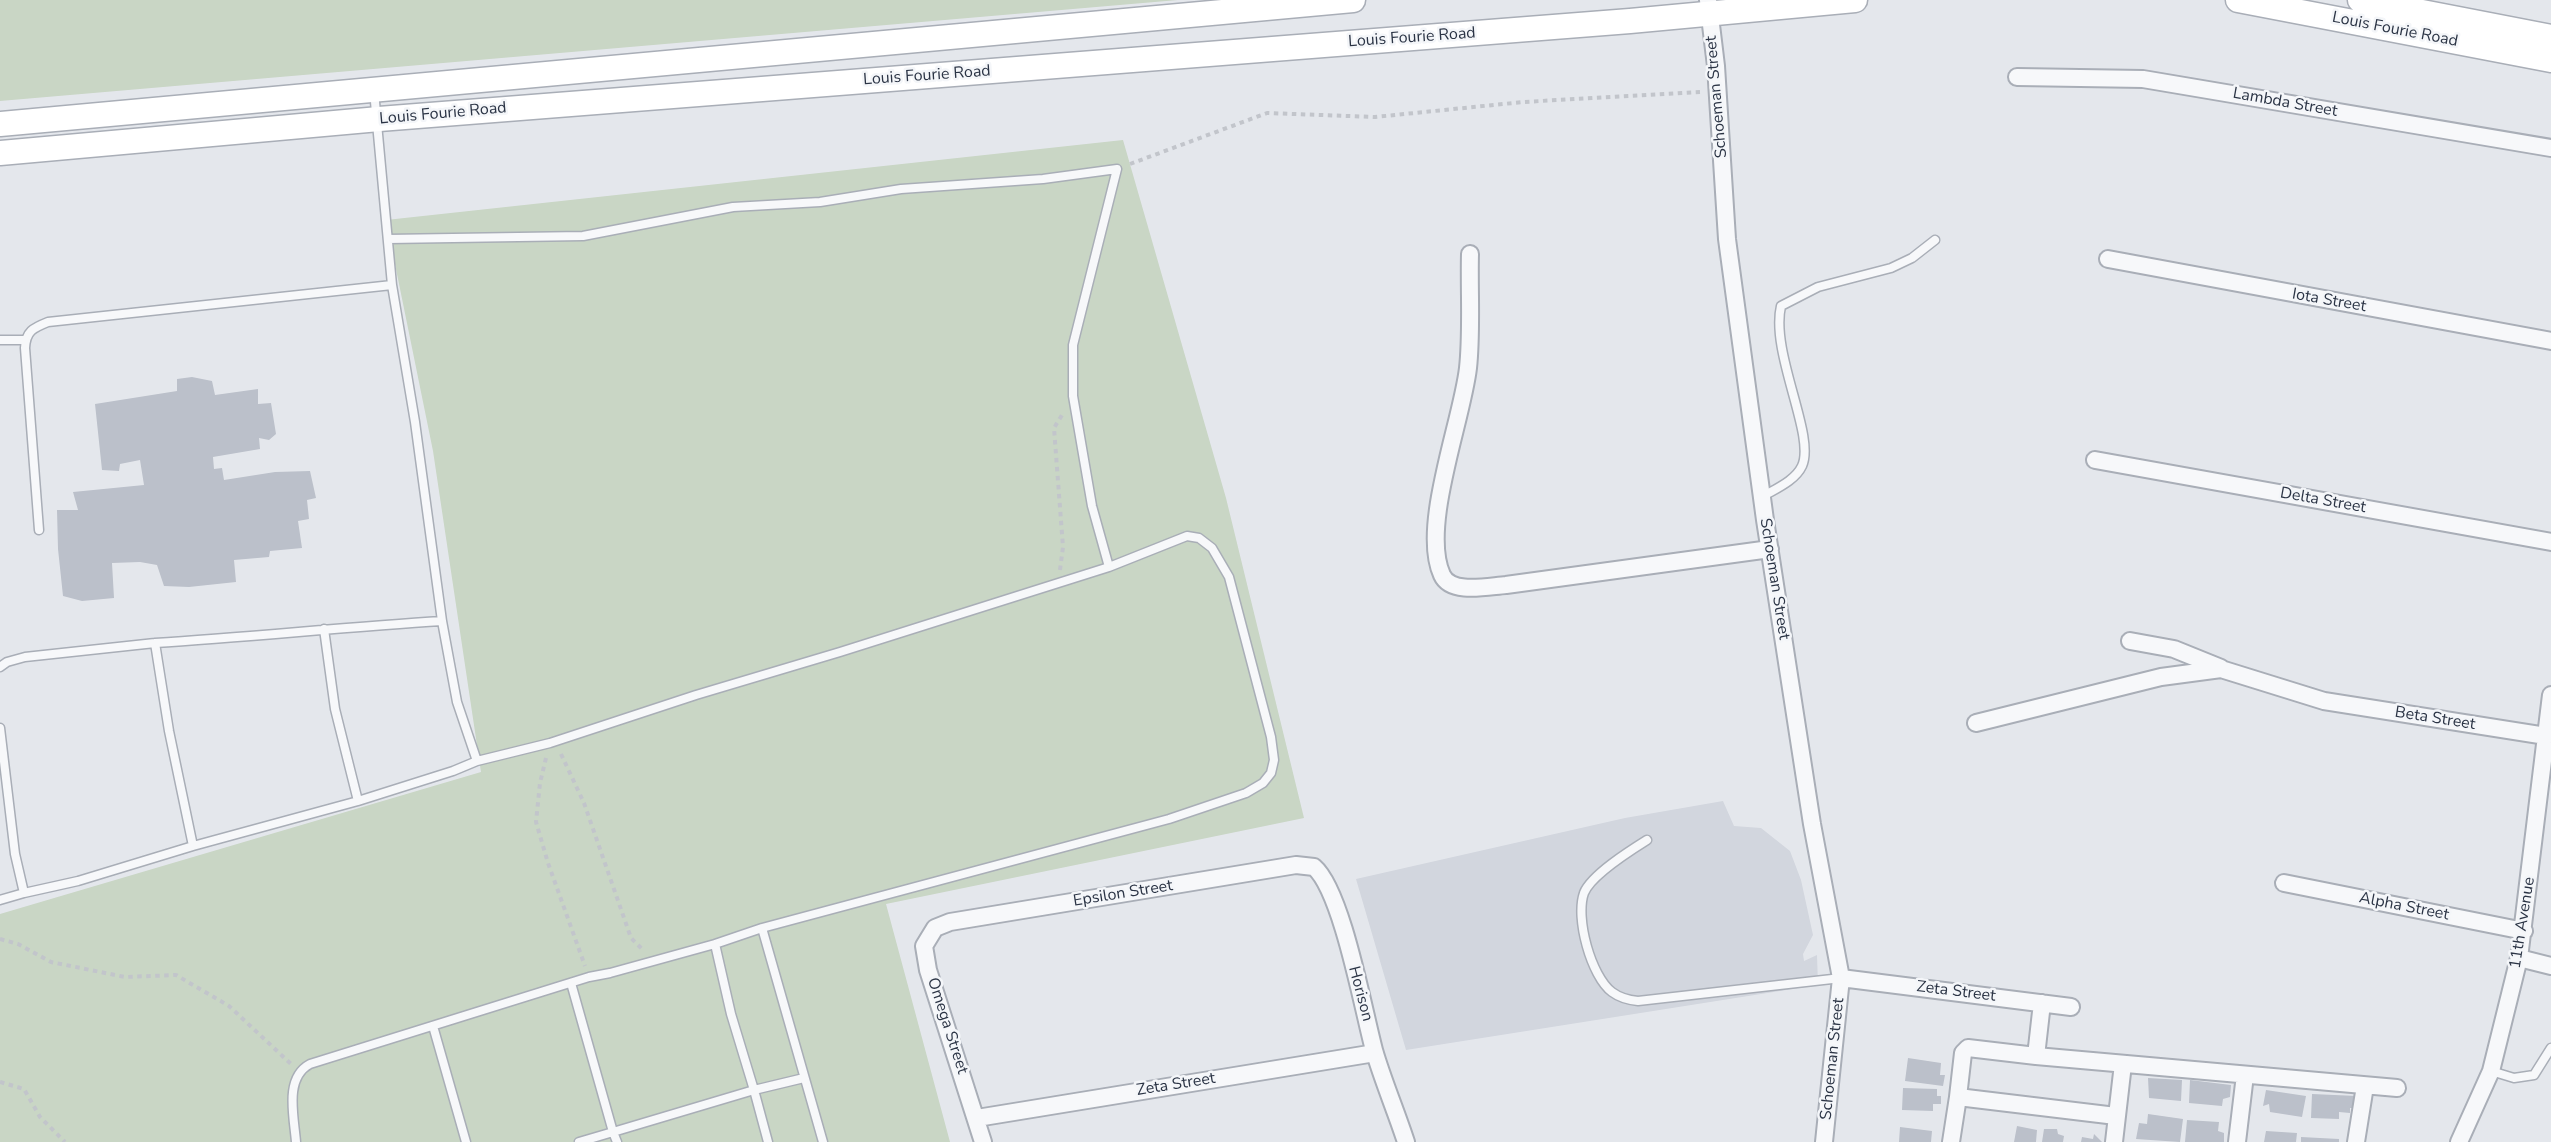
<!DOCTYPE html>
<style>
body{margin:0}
canvas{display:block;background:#e4e7ec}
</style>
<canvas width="2551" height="1142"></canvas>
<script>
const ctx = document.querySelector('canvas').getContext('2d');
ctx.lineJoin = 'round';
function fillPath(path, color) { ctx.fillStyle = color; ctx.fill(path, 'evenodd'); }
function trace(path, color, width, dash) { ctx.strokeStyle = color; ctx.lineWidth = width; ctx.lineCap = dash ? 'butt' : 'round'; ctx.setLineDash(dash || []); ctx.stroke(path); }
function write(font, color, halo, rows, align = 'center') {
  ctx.font = font + ' "Nunito Sans",sans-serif'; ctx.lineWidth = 5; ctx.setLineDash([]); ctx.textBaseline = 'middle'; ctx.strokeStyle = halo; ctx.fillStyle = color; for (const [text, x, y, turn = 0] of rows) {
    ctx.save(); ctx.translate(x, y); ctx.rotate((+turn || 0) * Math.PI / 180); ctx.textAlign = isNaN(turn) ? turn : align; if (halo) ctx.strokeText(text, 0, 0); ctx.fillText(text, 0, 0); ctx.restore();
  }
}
fillPath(new Path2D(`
 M1723 801 1734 826 1761 828 1790 851 1801 880 1813 935 1803 954 1804 961 1817 955 1818 985 1406 1050 1356 879 1625 818Z`), '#d2d6de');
fillPath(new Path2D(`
 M0 0H1178L0 101Z
 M1123 140 1226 498 1304 818 886 904 950 1142H0V914L481 772 433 451 386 220Z`), '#c9d6c5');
fillPath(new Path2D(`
 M192 377 212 381 215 395 258 389V404L271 403 276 434 269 440 259 438 260 449 213 457 214 469 222 468 224 480 275 472 310 471 316 498 307 500 309 519 298 521 302 548 270 551 269 557 234 560 236 582 189 587 164 586 157 565 140 562 112 563 114 598 82 601 63 596 58 549 57 510H78L73 492 144 485 140 460 120 464 119 471 102 470 95 404 177 391V379Z
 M1908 1058 1941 1063 1940 1075H1945L1943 1086 1905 1081Z
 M2148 1078 2182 1080 2181 1101 2149 1098Z
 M2190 1080 2231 1085 2230 1097 2223 1099 2222 1106 2189 1103Z
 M1903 1088 1937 1089V1096H1941V1104H1933V1111L1902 1110Z
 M2266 1090 2306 1096 2302 1117 2270 1112 2269 1104 2263 1106Z
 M2312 1094 2357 1096V1108H2350V1113L2339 1112V1119L2311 1118Z
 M2148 1114 2183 1119 2180 1142 2136 1139 2139 1123 2147 1124Z
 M2187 1120 2219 1122 2218 1131 2224 1133V1142H2185Z
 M2017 1126 2037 1130 2036 1142H2014Z
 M1900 1127 1932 1131 1931 1142H1899Z
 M2044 1129H2057L2058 1134 2064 1136 2063 1142H2042Z
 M2266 1131 2297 1133 2296 1142H2264Z
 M2094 1134 2102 1142H2081L2082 1137 2093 1139Z
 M2301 1137 2339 1139V1142H2301Z`), '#bbc0ca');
const lane = new Path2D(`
 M388 239 583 236 733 207 820 202 901 189 1043 179 1117 169 1073 345V396L1092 506 1109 567
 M392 285 415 422 442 621 457 702 477 761 550 743 696 695 840 652 1109 567 1187 536 1199 538 1212 548 1229 577 1271 737 1274 760 1271 773 1263 783 1246 793 1169 819 762 928 715 944
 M0 340H25
 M1762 497C1775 489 1795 481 1802 466 1816 436 1770 353 1781 306L1818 287 1891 268 1912 258 1935 240
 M39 530 25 348C26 331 33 328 48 322L392 285 374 91
 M324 629 335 709 358 801 193 846 169 731 155 643C251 637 346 627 442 621
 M0 667 7 662 25 657 155 643
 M0 728 15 854 24 893 78 881 193 846
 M358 801 453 771 477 761
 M1647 840C1631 850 1591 875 1584 893 1575 918 1591 976 1612 992 1620 998 1628 1000 1638 1001L1841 978
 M0 900 24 893
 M762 928 823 1142
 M433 1026 466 1142
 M2491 1071 2514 1078 2534 1075 2551 1048
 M296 1142C294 1116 284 1078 310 1064L589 977 610 973 715 944 731 1014 754 1090 613 1132 571 983
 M579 1142 613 1132 617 1142
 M768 1142 754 1090 804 1078`);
const street = new Path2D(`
 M1708 0 1716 66 1727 239 1765 520 1812 824 1841 978 1824 1142
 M2017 77 2143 79 2551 148
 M1470 254C1469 291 1472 331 1468 368 1462 421 1420 527 1442 575 1451 595 1489 586 1506 585L1770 549
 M2108 259 2551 341
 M2095 460 2551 542
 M2130 641 2174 649 2221 668
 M1976 723 2161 677 2221 669 2324 701 2546 736
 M2284 883 2524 931
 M2519 958 2551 966
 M1841 978 2071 1007
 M2036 1056 2042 1003
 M2116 1116 1958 1097 1963 1053 1968 1048 2036 1056 2397 1088
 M977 1118 1375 1053
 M983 1142 928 970 924 946 935 928 950 922 1296 865 1314 867C1342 891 1363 1009 1374 1050 1383 1081 1396 1111 1406 1142
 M1951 1142 1958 1097
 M2114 1142 2123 1064
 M2237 1142 2245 1075
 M2356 1142 2365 1086
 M2459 1142 2491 1071 2519 958 2551 695`);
const secondary = new Path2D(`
 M2238 0 2551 60
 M2360 0 2551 37
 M0 124 1353 0
 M0 153 379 119 1630 21 1855 0`);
trace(lane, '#a9aeb7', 11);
trace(street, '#a9aeb7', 20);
trace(secondary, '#a9aeb7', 27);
trace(new Path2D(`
 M1130 164 1267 113 1375 117 1523 102 1700 92
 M1060 570 1063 547 1054 428 1062 415
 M561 754 584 803 631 938 643 950
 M546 758 540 783 536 822 548 863 585 966
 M0 939 18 944 51 962 125 977 176 975 229 1006 291 1064
 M0 1082 24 1089 40 1117 65 1142`), '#c2c5cb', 4, [4.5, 4.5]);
trace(lane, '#f7f8fa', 8);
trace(street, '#f7f8fa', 16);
trace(secondary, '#fff', 24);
write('16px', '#2b3445', '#f4f6f9', [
 ["Louis Fourie Road",2395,30,11],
 ["Louis Fourie Road",1412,38,-4],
 ["Louis Fourie Road",927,76,-4],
 ["Schoeman Street",1717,97,-95],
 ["Lambda Street",2285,103,10],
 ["Louis Fourie Road",443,114,-5],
 ["Iota Street",2329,301,10],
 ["Delta Street",2323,501,10],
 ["Schoeman Street",1774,579,81],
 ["Beta Street",2435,719,9],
 ["Epsilon Street",1123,894,-9],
 ["Alpha Street",2404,907,11],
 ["11th Avenue",2523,923,-81],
 ["Zeta Street",1956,992,7],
 ["Horison",1360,994,75],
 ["Omega Street",947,1026,72],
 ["Schoeman Street",1833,1059,-84],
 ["Zeta Street",1176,1085,-9]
]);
</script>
